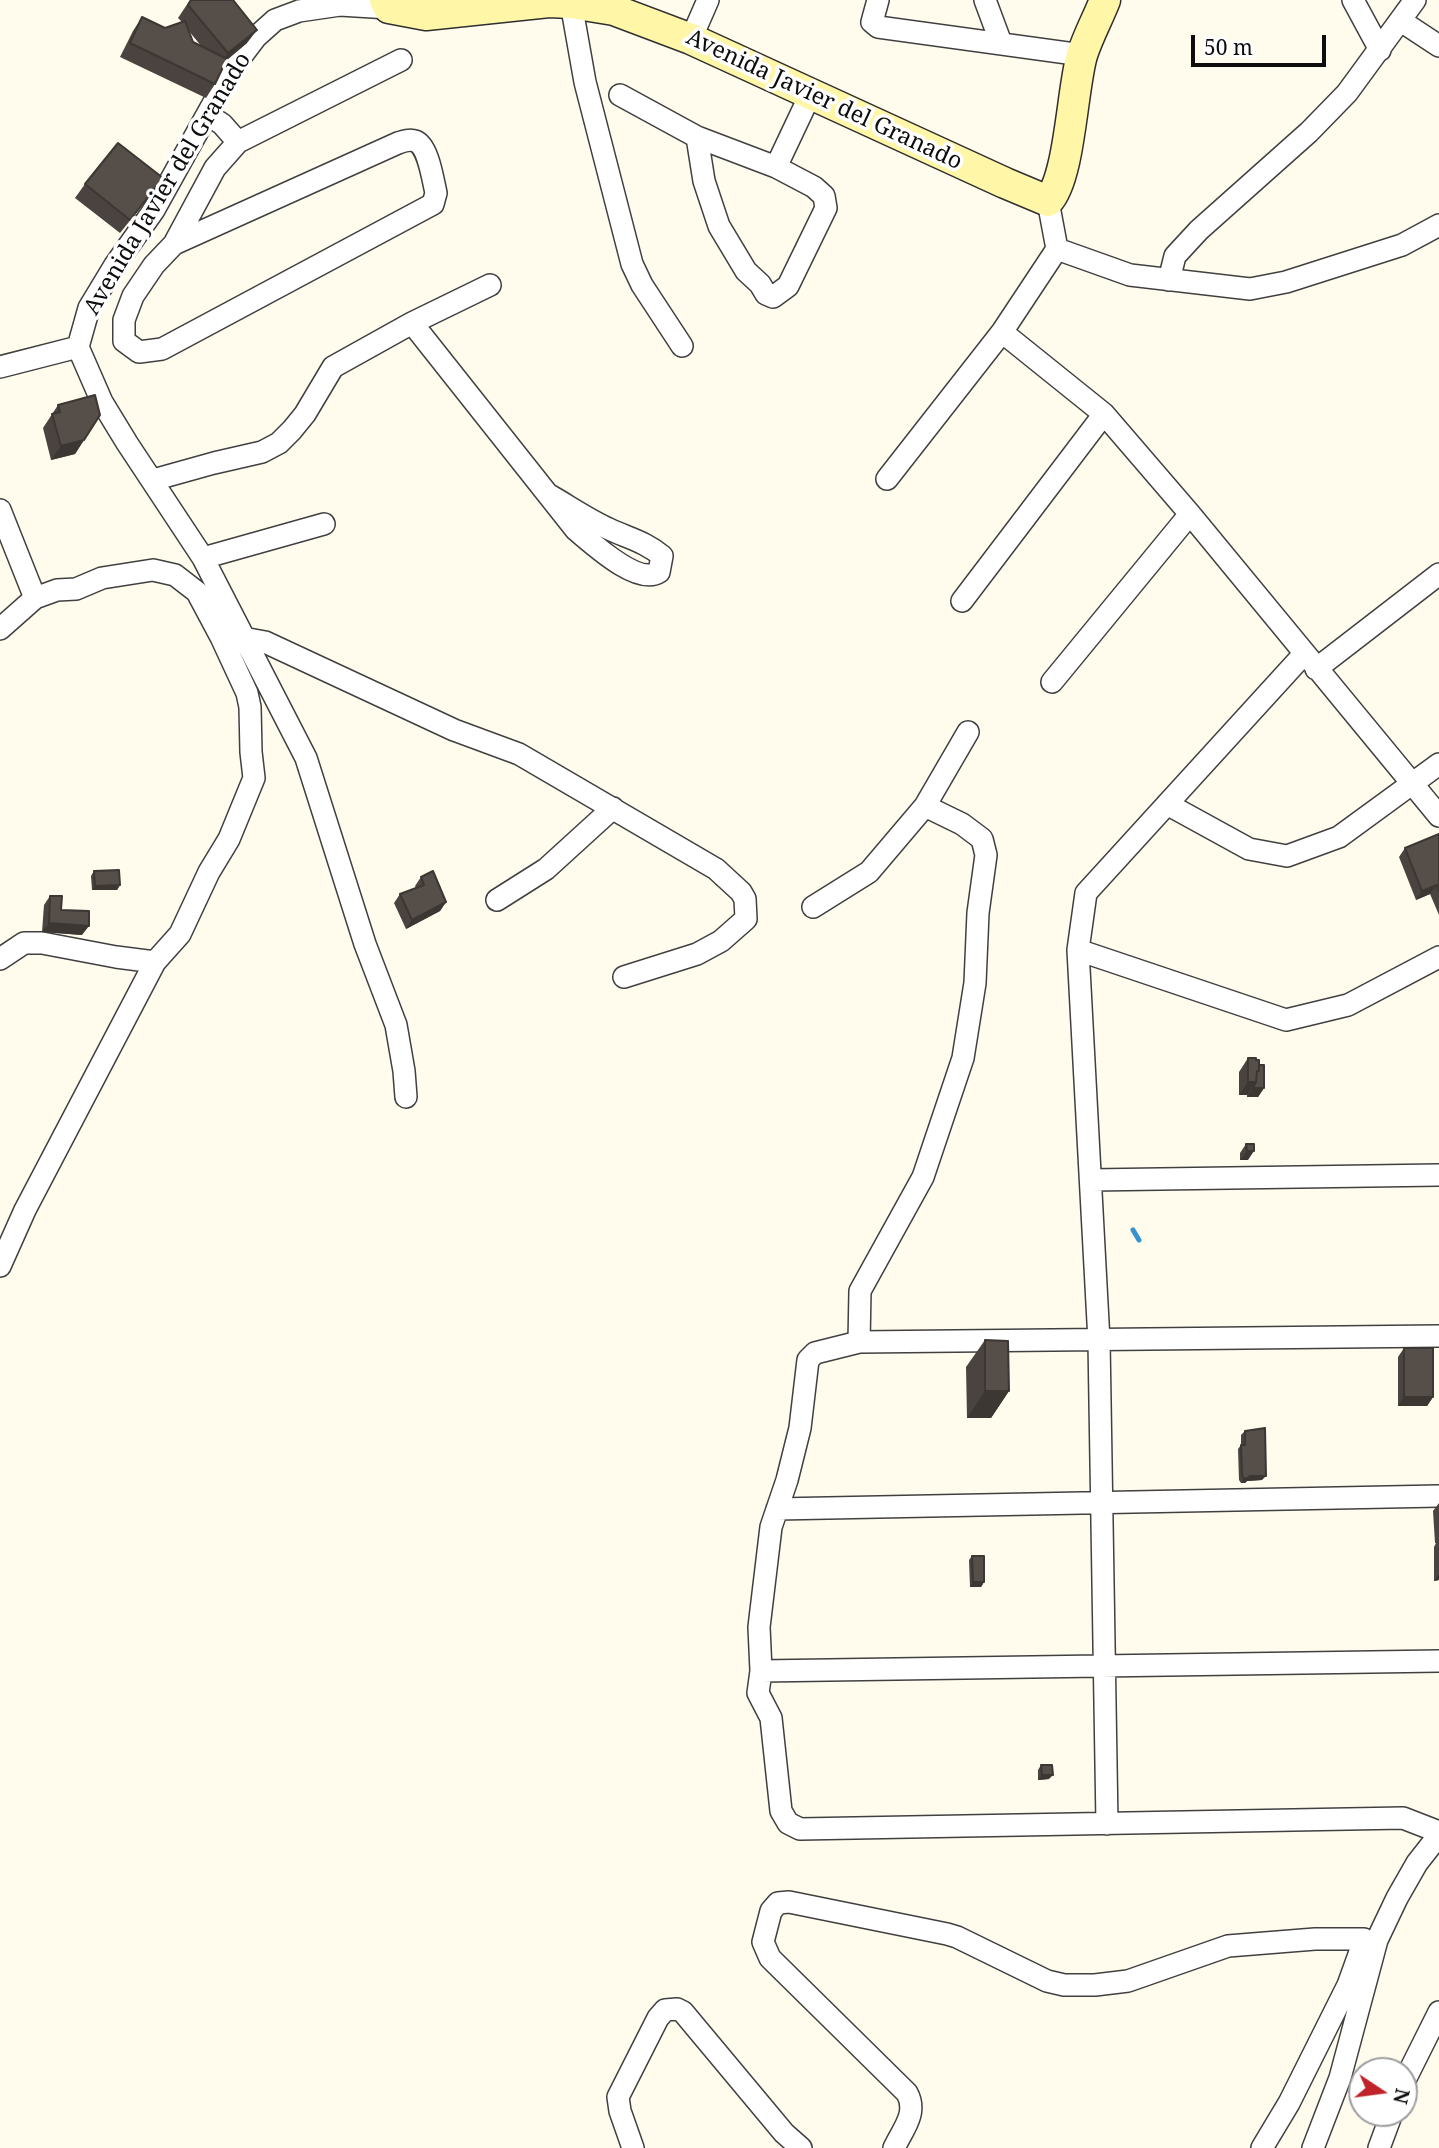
<!DOCTYPE html>
<style>
body{margin:0}
#map{position:relative;width:1439px;height:2148px;overflow:hidden;background:#fffced;font-family:"Noto Serif",serif}
canvas{display:block}
.north{position:absolute;left:1348px;top:2057px;width:70px;height:70px;box-sizing:border-box;background:#fff;border:2px solid #9e9e9e;border-radius:50%;rotate:103deg;font-size:19px;font-weight:700;line-height:28px;text-align:center;color:#0d0d0d}
.north::after{content:'';display:block;margin:auto;width:24px;height:32px;background:#c02329;clip-path:polygon(50% 0,100% 100%,50% 72%,0 100%)}
.scale{position:absolute;left:1191px;top:35px;width:135px;height:32px;box-sizing:border-box;border:4px solid #0d0d0d;border-top:0;padding-left:9px;font-size:21px;line-height:24px;white-space:nowrap;color:#0d0d0d;-webkit-text-stroke:5px #fff;paint-order:stroke}
</style>
<div id="map">
<canvas width="1439" height="2148"></canvas>
<div class="north">N</div>
<div class="scale">50 m</div>
</div>
<script>
const ctx = document.querySelector('canvas').getContext('2d');
ctx.lineJoin = 'round';
function trace(path, color, width, dash) { ctx.strokeStyle = color; ctx.lineWidth = width; ctx.lineCap = dash ? 'butt' : 'round'; ctx.setLineDash(dash || []); ctx.stroke(path); }
function fillPath(path, color) { ctx.fillStyle = color; ctx.fill(path, 'evenodd'); }
function write(font, color, halo, rows, align = 'center') {
  ctx.font = font + ' "Noto Serif",serif'; ctx.lineWidth = 7; ctx.setLineDash([]); ctx.textBaseline = 'middle'; ctx.strokeStyle = halo; ctx.fillStyle = color; for (const [text, x, y, turn = 0] of rows) {
    ctx.save(); ctx.translate(x, y); ctx.rotate((+turn || 0) * Math.PI / 180); ctx.textAlign = isNaN(turn) ? turn : align; if (halo) ctx.strokeText(text, 0, 0); ctx.fillText(text, 0, 0); ctx.restore();
  }
}
trace(new Path2D(`
 M1133 1230 1139 1240`), '#3792d0', 5);
const street = new Path2D(`
 M878 0 872 22 878 27 1082 55
 M985 0 1001 43
 M1353 0 1380 50
 M571 3 585 82 632 264 642 285 682 346
 M1401 21 1439 46
 M691 39 708 0
 M620 95 697 137 776 167 814 187 824 196 826 208 788 286 773 297 766 294 760 284 746 271 719 226 704 181 697 137
 M208 115 222 124 238 142 401 60
 M776 167 811 93
 M1048 201 1057 249 1130 275 1250 289 1286 282 1402 245 1439 225
 M174 244 398 143C404 141 410 139 415 141 428 145 433 180 436 193L433 204 162 349 139 352 124 341V320L133 296 154 265 174 244 215 168 238 142
 M1169 280 1175 256 1199 230 1309 132 1347 93 1415 0
 M412 323 576 530C593 544 638 586 659 572L662 556C646 542 628 538 609 529 589 520 570 507 551 496
 M1002 332 1104 414 1190 514 1439 816
 M78 347 102 402 127 443 203 558 306 758 365 944 396 1025 404 1071 406 1097
 M78 347 89 308 115 265 154 210 234 66 256 37 275 20 299 11 340 5 389 8
 M0 367 78 347
 M887 479 1002 332 1057 249
 M153 480 214 463 262 452 279 443 292 430 305 414 333 367 412 323 490 285
 M0 510 35 598
 M203 558 324 524
 M962 601 1104 414
 M0 629 35 598 57 590 76 589 102 578 153 570 175 575 197 592 221 637 247 693 250 707 251 752 254 778 229 839 209 872 180 934 155 962 25 1210 0 1266
 M243 638 265 642 454 730 519 754 716 869 741 892 745 899 746 919 721 941 697 954 624 977
 M1316 669 1439 574
 M1052 682 1190 514
 M1167 804 1249 849 1287 856 1339 837 1439 764
 M497 900 546 869 613 808
 M813 907 869 872 925 806 968 732
 M1078 950 1286 1020 1348 1005 1439 957
 M0 959 24 943H42L116 957 155 962
 M1091 1180 1439 1175
 M859 1342 860 1291 923 1177 963 1058 975 983 978 913 986 855 982 839 962 824 925 806
 M777 1509 1439 1496
 M1439 1661 761 1671 758 1693 771 1718 781 1811 788 1823 800 1829 1403 1818 1439 1832
 M761 1671 759 1627 771 1527 787 1480 800 1428 808 1360 815 1353 859 1342 1439 1336
 M1107 1824 1099 1341 1078 950 1086 893 1304 654
 M1404 2082 1439 2012
 M633 2148 620 2111 618 2097 658 2018 665 2010 677 2009 683 2012 784 2133 801 2148
 M894 2148C903 2129 918 2113 907 2093L770 1958 763 1942 771 1911 778 1903 789 1902 947 1934 957 1937 1047 1981 1064 1985H1095L1128 1981 1228 1946 1315 1939H1364
 M1262 2148 1289 2103 1348 1985 1361 1949
 M1313 2148 1340 2078 1377 1940 1397 1898 1417 1863 1439 1835
 M1379 2148 1392 2113`);
const secondary = new Path2D(`
 M385 0 389 8 426 15 549 2 571 3 614 10 691 39 1005 183 1048 201C1070 178 1072 89 1082 55 1088 36 1098 18 1105 0`);
trace(street, '#404040', 24);
trace(secondary, '#2f2f2f', 33);
trace(street, '#fff', 21);
trace(secondary, '#fff6a8', 30);
fillPath(new Path2D(`
 M190 0H233L247 43 227 60 215 84 206 98 120 57 133 31 142 17 165 28 182 22 178 18ZM188 30 202 47 193 42Z
 M163 178 120 233 75 198 85 184Z
 M58 405 84 440 75 454 51 460 43 428Z
 M1439 834V915L1430 894 1416 900 1399 857 1405 848Z
 M94 871 120 885 117 890H92L91 876Z
 M421 877 446 902 440 911 406 929 394 903 400 894 416 888 415 886Z
 M50 896 61 910 82 935 42 932 44 905Z
 M1248 1058 1256 1060 1259 1065 1264 1088 1258 1097H1247V1095H1239V1072Z
 M1246 1144 1248 1160H1240V1153Z
 M985 1340 1009 1391 991 1418H967L966 1367Z
 M1404 1348 1433 1397 1427 1406H1398V1357Z
 M1245 1431 1262 1480 1247 1481 1245 1483H1241L1239 1480 1238 1449 1241 1445V1435Z
 M1439 1503V1580L1434 1581V1547L1436 1543H1435L1433 1511Z
 M972 1556 984 1582 981 1587H970L969 1560Z
 M1041 1765 1049 1779 1038 1780V1770Z`), '#4a433f');
fillPath(new Path2D(`
 M257 30 247 43 218 67 228 53Z
 M163 178 153 192 120 233 130 220Z
 M84 440 75 454 51 460 61 446Z
 M120 885 117 890H92L95 886Z
 M1437 885 1430 894 1416 900 1422 891Z
 M446 902 440 911 406 929 412 920Z
 M49 923 89 926 82 935 42 932Z
 M1248 1082H1256L1247 1095H1239Z
 M1253 1088H1264L1258 1097H1247Z
 M1247 1151H1254L1248 1160H1240Z
 M985 1391H1009L991 1418H967Z
 M1404 1397H1433L1427 1406H1398Z
 M1250 1476H1266L1262 1480 1247 1481 1245 1483H1241L1244 1479Z
 M1439 1574V1580L1434 1581Z
 M973 1582H984L981 1587H970Z
 M1042 1775H1053L1049 1779 1038 1780Z`), '#3c3733');
const building = new Path2D(`
 M191 0H233L257 30 228 53 188 5Z
 M142 17 165 28 185 21 193 42 227 59 215 84 130 43Z
 M118 143 163 178 130 220 85 184Z
 M95 395 100 415 84 440 61 446 52 414 60 412 58 405Z
 M1439 834V891L1437 885 1422 891 1405 848Z
 M119 870 120 885 95 886 94 871Z
 M433 871 446 902 412 920 400 894 424 885 421 877Z
 M50 896H62L61 910 89 911V926L49 923Z
 M1248 1058H1256V1060H1259V1071H1257L1256 1082H1248Z
 M1259 1065H1264V1088H1253L1256 1082 1257 1071H1259Z
 M1246 1144H1254V1151H1247Z
 M985 1340 1008 1341 1009 1391H985Z
 M1404 1348H1433V1397H1404Z
 M1265 1428 1266 1476H1250L1248 1478 1244 1479 1242 1475 1241 1445H1245V1431Z
 M972 1556H984V1582H973Z
 M1041 1765H1052L1053 1775H1042Z`);
fillPath(building, '#564e49');
trace(building, '#3c3733', 2);
write('23px', '#0d0d0d', '#fff', [
 ["Avenida Javier del Granado",824,100,25],
 ["Avenida Javier del Granado",168,184,-59]
]);
</script>
